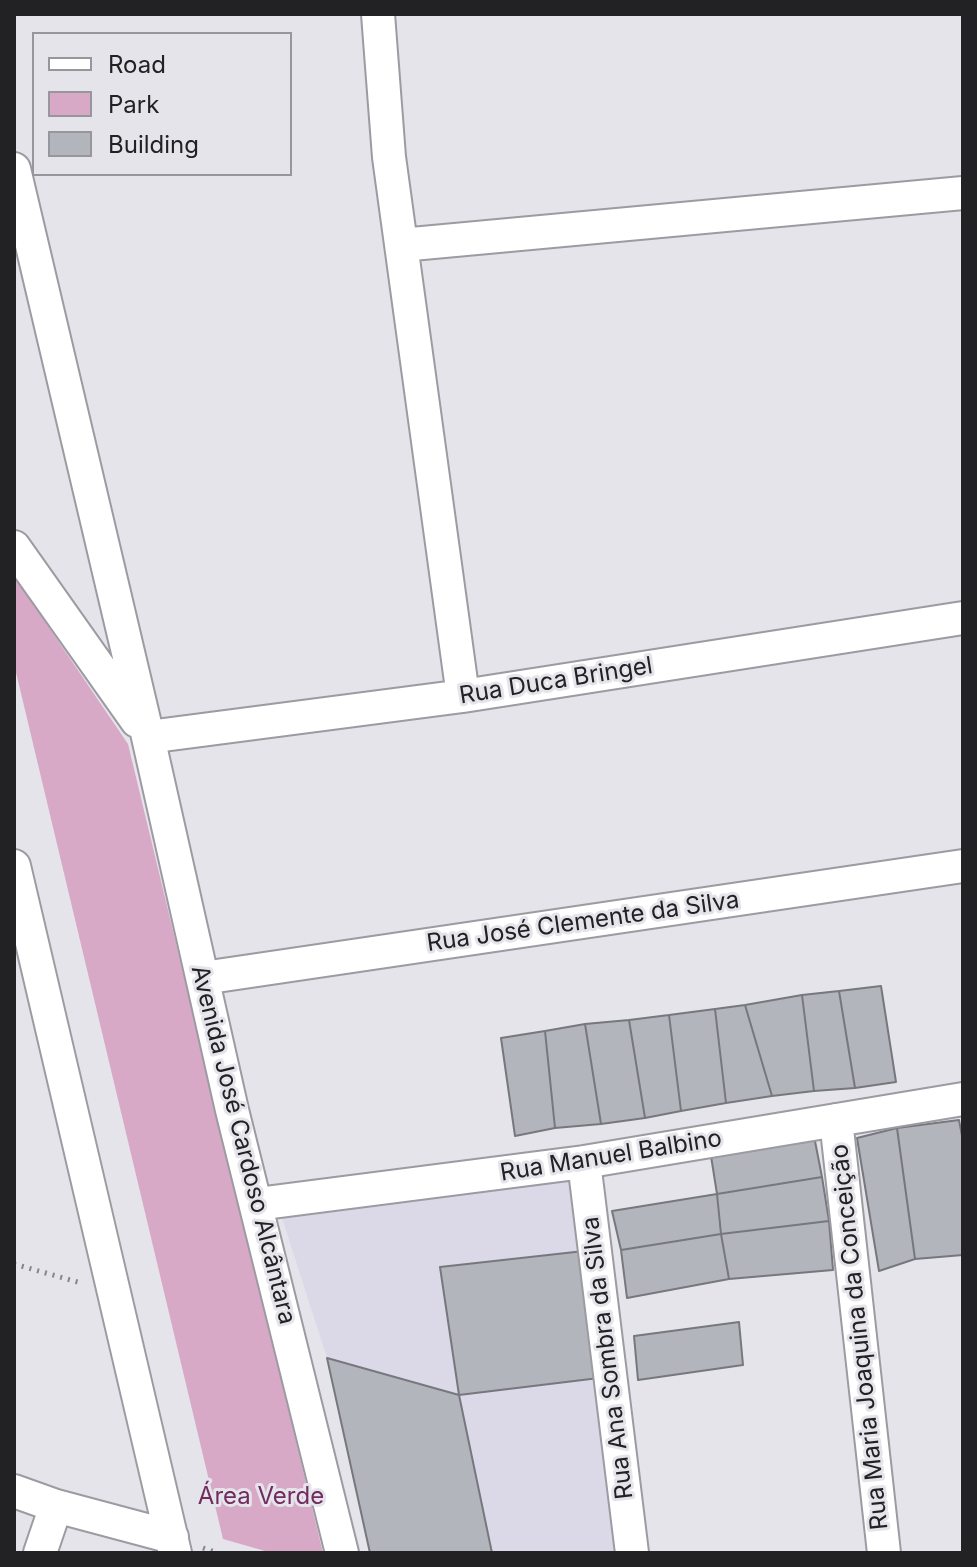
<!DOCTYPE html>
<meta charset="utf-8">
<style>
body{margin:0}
#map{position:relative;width:977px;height:1567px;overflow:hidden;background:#e5e4eb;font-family:Inter,sans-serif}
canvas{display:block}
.frame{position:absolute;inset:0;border:16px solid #222224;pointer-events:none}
.legend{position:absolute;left:32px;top:32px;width:260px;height:144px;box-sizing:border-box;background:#e5e4eb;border:2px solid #97969b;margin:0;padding:10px 14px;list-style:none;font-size:24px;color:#222224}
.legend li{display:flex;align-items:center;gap:16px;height:40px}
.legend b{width:40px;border:2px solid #97969b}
</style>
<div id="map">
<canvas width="977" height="1567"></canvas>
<div class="frame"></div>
<ul class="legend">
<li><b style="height:10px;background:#fff"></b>Road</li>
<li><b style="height:22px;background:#d8a9c7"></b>Park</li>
<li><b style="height:22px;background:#b2b5bb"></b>Building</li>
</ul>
</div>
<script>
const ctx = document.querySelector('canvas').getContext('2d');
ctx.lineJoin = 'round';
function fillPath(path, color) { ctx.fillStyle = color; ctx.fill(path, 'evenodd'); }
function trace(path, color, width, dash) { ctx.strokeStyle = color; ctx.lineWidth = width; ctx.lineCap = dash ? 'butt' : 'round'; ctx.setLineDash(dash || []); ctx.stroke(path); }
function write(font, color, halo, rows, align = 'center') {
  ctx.font = font + ' Inter,sans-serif'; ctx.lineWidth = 6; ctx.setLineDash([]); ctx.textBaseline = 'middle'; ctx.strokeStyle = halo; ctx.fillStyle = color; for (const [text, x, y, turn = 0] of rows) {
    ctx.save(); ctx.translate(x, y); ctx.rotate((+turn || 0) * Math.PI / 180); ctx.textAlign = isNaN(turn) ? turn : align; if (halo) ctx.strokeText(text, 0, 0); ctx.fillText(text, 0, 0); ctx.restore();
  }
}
fillPath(new Path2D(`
 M572 1175 584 1251 440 1268 459 1394 599 1378 620 1553H492L459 1395 327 1358 281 1215Z`), '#dbd9e7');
fillPath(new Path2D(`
 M14 576 128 744 323 1553H272L223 1539 14 664Z`), '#d8a9c7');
const building = new Path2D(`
 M881 986 896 1082 855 1088 839 991Z
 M839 991 855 1088 814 1091 802 995Z
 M802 995 814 1091 772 1096 745 1005Z
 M745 1005 772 1096 726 1103 715 1009Z
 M715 1009 726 1103 681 1111 669 1015Z
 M669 1015 681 1111 645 1118 629 1020Z
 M629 1020 645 1118 601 1124 585 1024Z
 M585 1024 601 1124 555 1128 545 1031Z
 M545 1031 555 1128 515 1136 501 1038Z
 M959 1120 963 1141V1255L915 1259 897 1128Z
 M897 1128 915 1259 879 1271 857 1138Z
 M814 1136 822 1177 717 1194 711 1156Z
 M822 1177 829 1221 721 1234 717 1194Z
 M717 1194 721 1234 621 1250 612 1211Z
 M829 1221 833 1270 729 1279 721 1234Z
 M721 1234 729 1279 627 1298 621 1250Z
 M584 1251 599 1378 459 1395 440 1267Z
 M739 1322 743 1365 638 1380 634 1336Z
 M327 1358 459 1395 492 1553H370Z`);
fillPath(building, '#b2b5bb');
trace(building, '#76787e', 2);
const street = new Path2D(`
 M378 14 389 157 463 696
 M14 169 148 737 232 1110 342 1553
 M401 245 963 193
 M14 547 137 721
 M148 737 463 696 963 618
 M14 866 175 1553
 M203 978 963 866
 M836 1120 884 1553
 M584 1162 632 1553
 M257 1204 584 1162 963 1099
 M14 1491 56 1506 172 1537
 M40 1553 56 1506`);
trace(street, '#9c9ba2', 36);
trace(new Path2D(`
 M14 1264 81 1283
 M203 1548 218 1553`), '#86858a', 5, [2, 6]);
trace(street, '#fff', 32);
write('24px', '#222224', '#e5e4eb', [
 ["Rua Duca Bringel",556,681,-9],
 ["Rua José Clemente da Silva",583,922,-8],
 ["Avenida José Cardoso Alcântara",243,1145,76],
 ["Rua Manuel Balbino",611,1156,-9],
 ["Rua Maria Joaquina da Conceição",860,1337,-96],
 ["Rua Ana Sombra da Silva",608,1358,-97]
]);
write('24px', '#712b5e', '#e5e4eb', [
 ["Área Verde",261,1497]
]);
</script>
